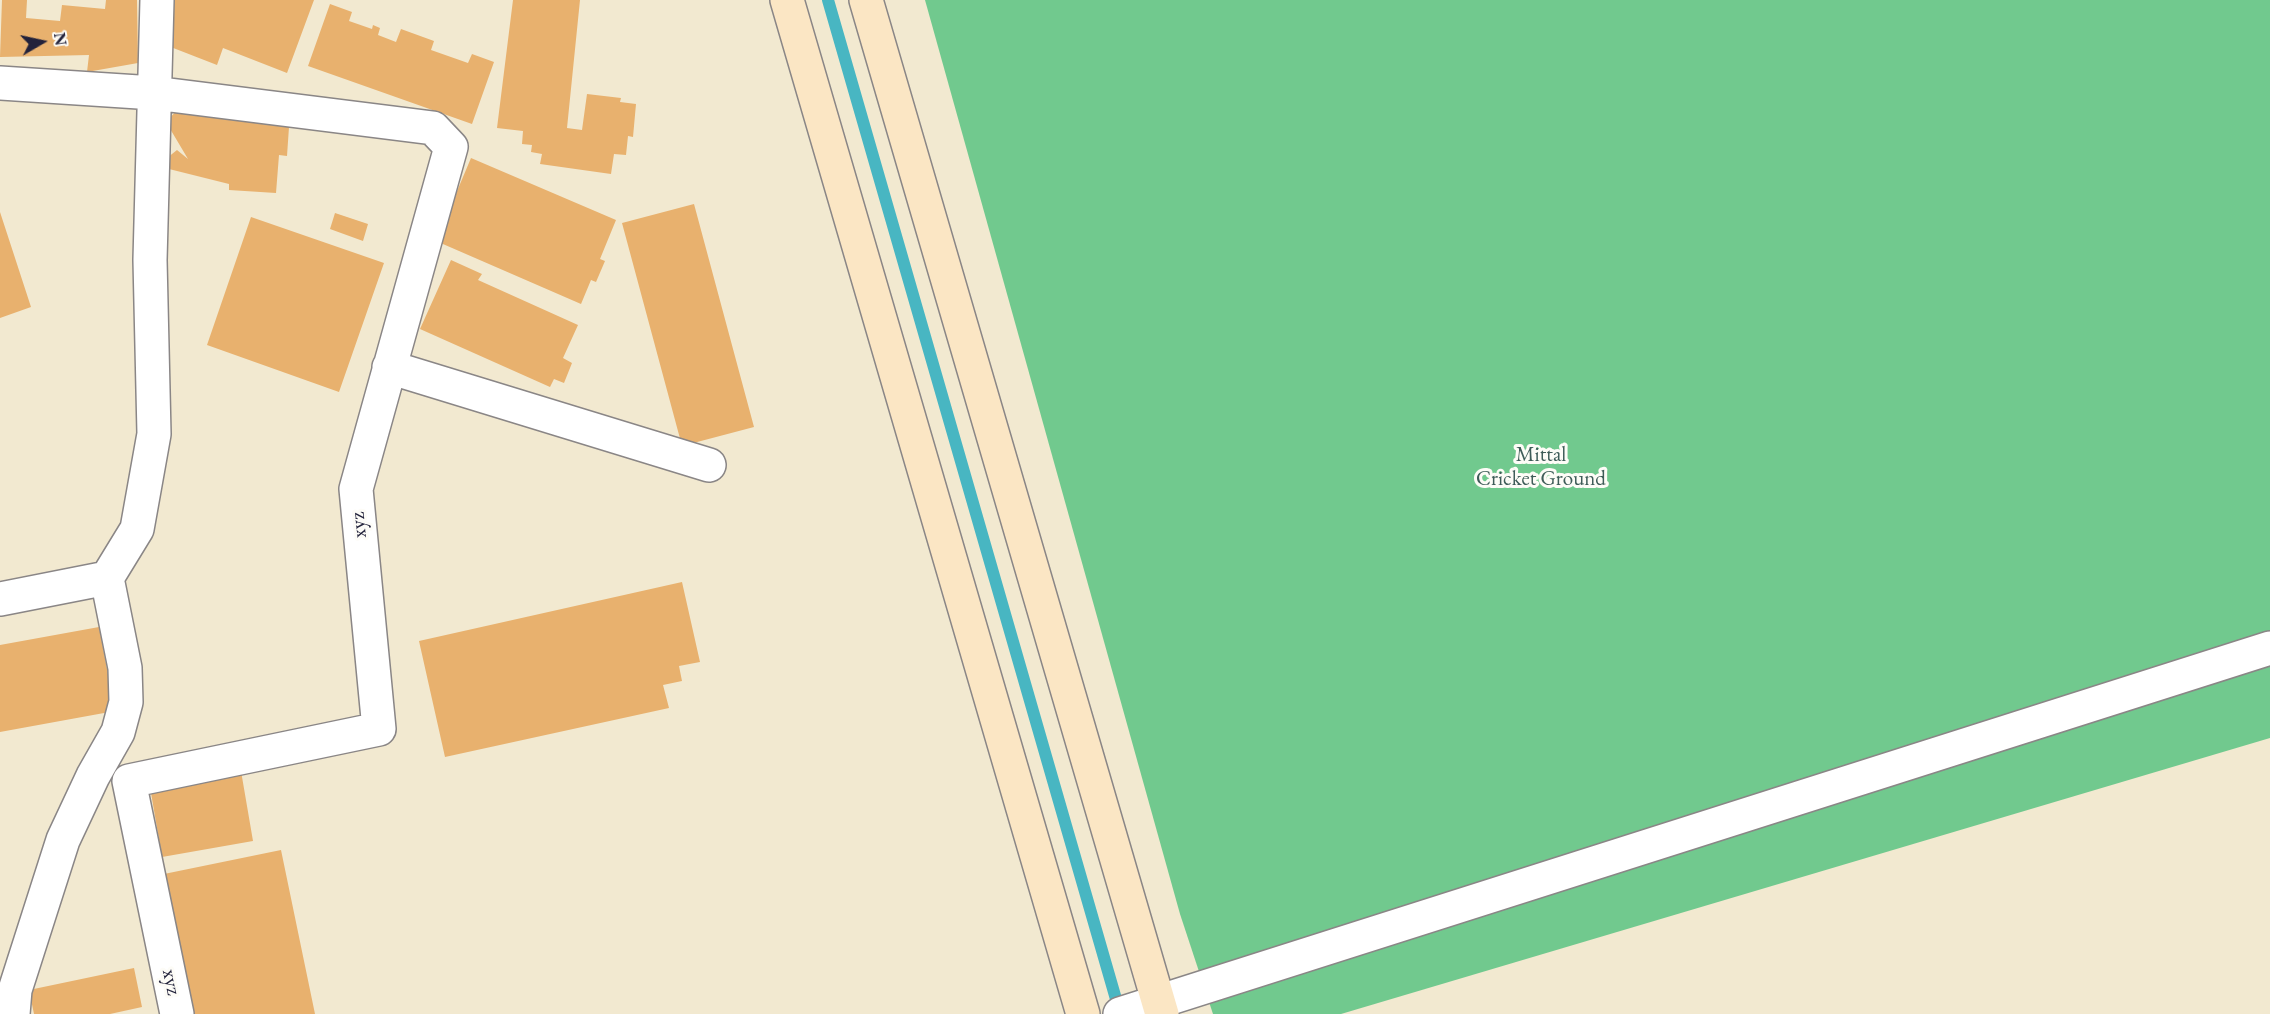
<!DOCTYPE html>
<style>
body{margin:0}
#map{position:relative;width:2270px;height:1014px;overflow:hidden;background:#f2e9d0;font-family:"EB Garamond",serif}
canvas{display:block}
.north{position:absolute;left:12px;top:12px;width:60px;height:60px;-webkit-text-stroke:4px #fdfcf7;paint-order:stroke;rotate:81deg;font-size:16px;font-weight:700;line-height:24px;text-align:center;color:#22223b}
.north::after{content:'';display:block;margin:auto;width:21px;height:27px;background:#22223b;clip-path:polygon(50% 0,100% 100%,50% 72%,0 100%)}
</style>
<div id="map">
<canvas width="2270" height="1014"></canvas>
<div class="north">N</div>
</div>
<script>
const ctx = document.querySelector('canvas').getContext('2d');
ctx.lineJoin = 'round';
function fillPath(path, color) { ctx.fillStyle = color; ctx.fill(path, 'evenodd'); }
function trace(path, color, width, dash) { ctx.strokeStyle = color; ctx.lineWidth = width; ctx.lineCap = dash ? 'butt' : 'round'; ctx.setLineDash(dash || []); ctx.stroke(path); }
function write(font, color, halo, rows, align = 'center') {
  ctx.font = font + ' "EB Garamond",serif'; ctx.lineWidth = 6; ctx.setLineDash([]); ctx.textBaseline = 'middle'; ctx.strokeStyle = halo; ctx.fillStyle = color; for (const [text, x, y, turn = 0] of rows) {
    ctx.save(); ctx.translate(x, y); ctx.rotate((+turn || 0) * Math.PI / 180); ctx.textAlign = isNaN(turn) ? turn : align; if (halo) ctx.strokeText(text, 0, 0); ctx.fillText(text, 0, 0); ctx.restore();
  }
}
fillPath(new Path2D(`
 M925 0H2270V738L1341 1014H1213L1180 914Z`), '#71c98e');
trace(new Path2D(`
 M828 0 1120 1013`), '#48b6c2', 12);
fillPath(new Path2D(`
 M2 0H27L26 18 60 21 62 5 105 9 106 0H137L138 63 87 72 89 55 0 57Z
 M164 0H314L287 73 223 48 217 65 163 44Z
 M513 0H580L567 128 582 130 587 94 621 98 620 102 636 104 633 137 628 136 626 155 614 154 611 174 540 164 542 154 531 152 532 145 522 144 523 131 497 128Z
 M330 4 352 12 349 21 372 29 373 25 380 28 378 35 396 42 401 29 434 41 431 50 468 63 472 54 494 62 472 124 308 66Z
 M180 107 289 127 287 156 279 155 276 193 229 190V184L157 166 177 150 188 159 166 122Z
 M471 158 616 220 600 259 605 261 596 282 591 280 581 304 436 241Z
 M694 204 754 427 682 446 622 223Z
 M0 212 31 307 0 318Z
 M335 213 368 224 363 241 330 229Z
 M251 217 384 263 339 392 207 345Z
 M451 260 482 274 478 280 578 325 563 358 572 363 564 383 554 379 550 387 420 329Z
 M682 582 700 662 679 666 682 681 663 685 669 708 445 757 419 641Z
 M99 627 115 711 0 732V645Z
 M241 771 253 841 162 857 150 787Z
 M281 850 315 1014H192L164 874Z
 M134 968 142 1007 110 1014H34L29 990Z`), '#e8b16e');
const street = new Path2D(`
 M0 83 154 93 433 128 451 147 356 489 379 729 129 781 177 1014
 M389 367 709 465
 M0 599 107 578 137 529 154 434 150 260 157 0
 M13 1014 15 990 63 840 93 776 118 732 126 702 125 668 107 578
 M1120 1014 2270 648`);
const secondary = new Path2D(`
 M787 0 1083 1014
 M866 0 1162 1014`);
trace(street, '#8a8686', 36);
trace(secondary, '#8a8686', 36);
trace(street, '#fff', 33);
trace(secondary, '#fbe6c4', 33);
write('21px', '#3e5c58', '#fdfcf7', [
 ["Mittal",1541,455],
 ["Cricket Ground",1541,479]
]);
write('21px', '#22223b', '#fdfcf7', [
 ["xyz",359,525,-96],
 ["xyz",171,982,78]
]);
</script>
